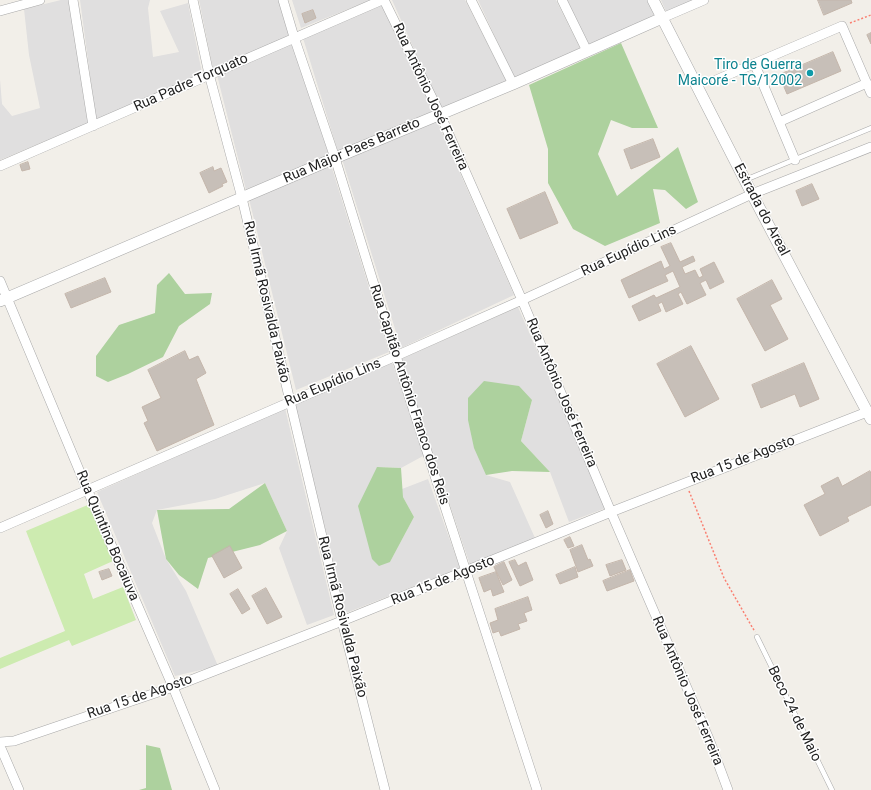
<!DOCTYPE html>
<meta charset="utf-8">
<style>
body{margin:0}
canvas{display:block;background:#f2efe9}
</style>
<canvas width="871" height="790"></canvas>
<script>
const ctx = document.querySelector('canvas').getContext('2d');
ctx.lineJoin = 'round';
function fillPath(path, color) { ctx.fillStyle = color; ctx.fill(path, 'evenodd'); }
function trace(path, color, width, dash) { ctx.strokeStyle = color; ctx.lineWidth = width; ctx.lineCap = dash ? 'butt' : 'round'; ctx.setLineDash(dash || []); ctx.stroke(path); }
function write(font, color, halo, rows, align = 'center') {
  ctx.font = font + ' Roboto,sans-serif'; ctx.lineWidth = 3; ctx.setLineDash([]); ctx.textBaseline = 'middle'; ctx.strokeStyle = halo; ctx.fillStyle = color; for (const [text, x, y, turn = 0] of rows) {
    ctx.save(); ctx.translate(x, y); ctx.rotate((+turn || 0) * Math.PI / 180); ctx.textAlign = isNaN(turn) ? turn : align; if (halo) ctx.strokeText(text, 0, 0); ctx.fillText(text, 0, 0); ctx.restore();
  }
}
fillPath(new Path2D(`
 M61 0H70L88 123 0 160V79L2 104 12 116 40 108 29 55 24 9Z
 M80 0H150L148 8 153 57 179 52 160 11 188 3 202 73 96 120Z
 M199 0H280L291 35 213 69Z
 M292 0H371L301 28Z
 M392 0H465L507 82 441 109Z
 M478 0H556L580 48 515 80Z
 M567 0H649L657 15 589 45Z
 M661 0H700L668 16Z
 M382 5 434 112 338 152 303 38Z
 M292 43 331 155 246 190 217 75Z
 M437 121 514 295 401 348 342 159Z
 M331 165 389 352 296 390 249 199Z
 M518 307 606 508 569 522 550 472 521 441 532 400 486 475 510 482 535 538 470 565 401 359Z
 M392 362 425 455 401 468 377 467 390 562 414 517 403 497 402 489 428 479 460 568 346 613 294 402Z
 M285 408 334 615 307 625 279 548 287 531 265 483 215 499 157 510 152 523 166 559 186 591 218 666 175 676 97 492Z`), '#e0dfdf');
fillPath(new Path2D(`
 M90 504 113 561 84 574 93 599 123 587 136 620 72 646 69 640 0 669V658L65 631 26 531Z`), '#cdebb0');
fillPath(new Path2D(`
 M621 43 658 128H632L611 120 598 154 617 196 678 147 698 202 686 209 665 190 653 189 660 223 605 246 573 229 548 183V149L529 85Z
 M169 273 185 294 212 293 210 304 179 326 163 357 128 374 108 382 96 376V356L119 325 155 313 157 285Z
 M484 381 519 386 532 400 521 441 550 472 512 471 486 475 474 448 468 420V398Z
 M377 467 401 468 403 497 414 517 390 562 379 566 372 559 358 506Z
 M265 483 287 531 260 545 208 558 198 589 179 575 166 559 157 510 229 509Z
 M146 745 160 748 172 790H139L146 788Z`), '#add19e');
const building = new Path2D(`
 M818 0H851L852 3 824 15Z
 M313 10 316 18 305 23 302 14Z
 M871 33V44L867 35Z
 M833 52 841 71 787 94 779 75Z
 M653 139 660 157 631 169 624 150Z
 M28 162 30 169 22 171 20 165Z
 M213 167 214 171 221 168 227 182 222 184 223 186 209 193 200 173Z
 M812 184 819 199 802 206 796 191Z
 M545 192 558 223 520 239 507 209Z
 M671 243 680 262 693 256 695 261 682 267 685 274 695 270 699 278 703 276 700 269 714 262 724 282 710 289 706 280 700 283 706 295 687 304 681 292 678 294 683 304 666 312 662 302 658 304 661 311 639 321 632 306 654 295 656 298 680 287 673 271 665 275 668 281 629 298 621 280 661 261 664 269 670 266 661 247Z
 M105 278 111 292 71 308 65 294Z
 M772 280 782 299 770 305 788 339 765 351 737 299Z
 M691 346 719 399 685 417 657 364Z
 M185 351 189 360 198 356 206 373 196 379 214 425 157 451 144 423 148 421 142 407 161 398 148 370Z
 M804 363 819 399 800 407 795 394 761 408 752 385Z
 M870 471 871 474V505L847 517 849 521 820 536 804 505 825 494 821 486 838 477 842 486Z
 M548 511 553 524 546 528 540 515Z
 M570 537 574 546 568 548 564 540Z
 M582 545 588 560 590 559 593 566 578 572 570 550Z
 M230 546 242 568 224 578 212 556Z
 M515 560 518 566 526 562 533 580 520 586 509 562Z
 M622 560 626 570 610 576 606 565Z
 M504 562 512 580 503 585 494 567Z
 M575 567 578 577 560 584 556 575Z
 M109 569 112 576 102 580 99 572Z
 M630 570 634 581 607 591 603 581Z
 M496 572 504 592 493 596 491 589 484 592 479 578Z
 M266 588 282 617 267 624 252 596Z
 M238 589 250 609 242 614 230 594Z
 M528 597 532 610 524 613 527 621 518 624 520 629 501 636 499 631 493 633 490 623 498 620 495 609Z`);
fillPath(building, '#c7bfb8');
trace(building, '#c4b6ab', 1);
const service = new Path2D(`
 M745 180 871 128
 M757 637 832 790`);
const minor = new Path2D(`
 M73 0 93 126
 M193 0 209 74 242 198 342 621 385 790
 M283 0 294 37 335 158 396 356 537 790
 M384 0 440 114 522 300 611 512 709 739 728 790
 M471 0 513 84
 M562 0 587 51
 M0 11 40 0
 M662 18 704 0
 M755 65 795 160
 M716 80 842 26 871 93
 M779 122 867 83
 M0 166 382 0
 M0 281 87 489 173 687 215 790
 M0 528 396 356 522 300 752 194 871 147
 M0 742 14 741 173 687 342 621 611 512 867 412
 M0 746 19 790`);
const tertiary = new Path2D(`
 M653 0 752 194 871 419
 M0 301 335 158 513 84 662 18`);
trace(service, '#a9a9a9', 5.5);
trace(minor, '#a9a9a9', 10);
trace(tertiary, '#a9a9a9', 12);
trace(new Path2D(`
 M850 23 871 15
 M689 491 724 578 755 632`), '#fa8072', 1.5, [2, 2]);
trace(service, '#fff', 4.5);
trace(minor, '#fff', 9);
trace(tertiary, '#fff', 11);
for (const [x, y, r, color] of [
 [810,73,4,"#0f9aa8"]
]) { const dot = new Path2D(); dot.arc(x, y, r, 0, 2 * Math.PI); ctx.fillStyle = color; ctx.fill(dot); trace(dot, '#fff', 1.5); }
write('14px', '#0d838f', '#fff', [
 ["Tiro de Guerra",802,65],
 ["Maicoré - TG/12002",802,81]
], 'right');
write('14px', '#222', '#fff', [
 ["Rua Padre Torquato",191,83,-24],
 ["Rua Antônio José Ferreira",430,97,65],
 ["Rua Major Paes Barreto",352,151,-23],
 ["Estrada do Areal",761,210,62],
 ["Rua Eupídio Lins",629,251,-25],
 ["Rua Irmã Rosivalda Paixão",266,302,77],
 ["Rua Eupídio Lins",333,383,-23],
 ["Rua Antônio José Ferreira",561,393,67],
 ["Rua Capitão Antônio Franco dos Reis",409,395,72],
 ["Rua 15 de Agosto",743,460,-21],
 ["Rua Quintino Bocaiuva",107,536,67],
 ["Rua 15 de Agosto",443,581,-22],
 ["Rua Irmã Rosivalda Paixão",342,617,76],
 ["Rua Antônio José Ferreira",687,691,67],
 ["Rua 15 de Agosto",140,697,-19],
 ["Beco 24 de Maio",794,714,64]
]);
</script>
